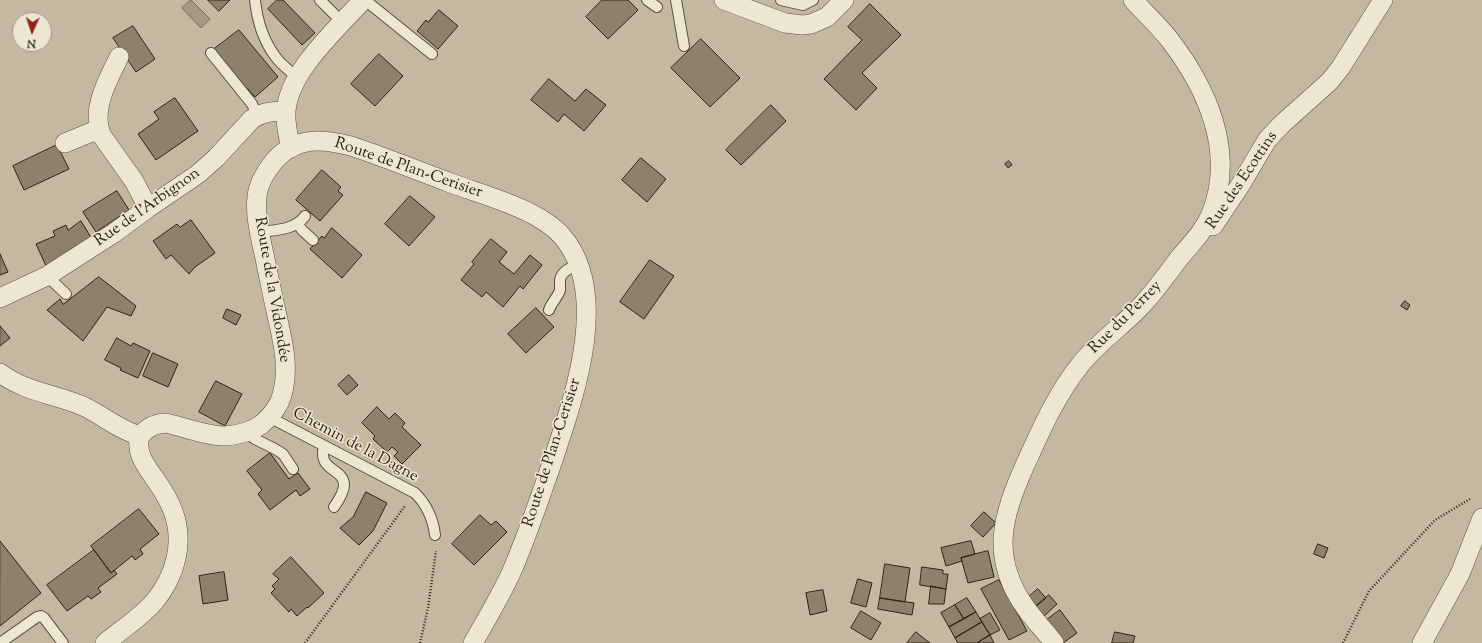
<!DOCTYPE html>
<meta charset="utf-8">
<style>
body{margin:0}
#map{position:relative;width:1482px;height:643px;overflow:hidden;background:#e3d8bc;font-family:"Sorts Mill Goudy",serif}
canvas{display:block}
.north{position:absolute;left:12px;top:12px;width:40px;height:40px;box-sizing:border-box;background:#ede6d3;border:1px solid #a19887;border-radius:50%;rotate:183deg;font-size:11px;font-weight:700;line-height:16px;text-align:center;color:#2f2316}
.north::after{content:'';display:block;margin:auto;width:14px;height:18px;background:#8f2418;clip-path:polygon(50% 0,100% 100%,50% 72%,0 100%)}
</style>
<div id="map">
<canvas width="1482" height="643"></canvas>
<div class="north">N</div>
</div>
<script>
const ctx = document.querySelector('canvas').getContext('2d');
ctx.lineJoin = 'round';
function fillPath(path, color) { ctx.fillStyle = color; ctx.fill(path, 'evenodd'); }
function trace(path, color, width, dash) { ctx.strokeStyle = color; ctx.lineWidth = width; ctx.lineCap = dash ? 'butt' : 'round'; ctx.setLineDash(dash || []); ctx.stroke(path); }
function write(font, color, halo, rows, align = 'center') {
  ctx.font = font + ' "Sorts Mill Goudy",serif'; ctx.lineWidth = 3; ctx.setLineDash([]); ctx.textBaseline = 'middle'; ctx.strokeStyle = halo; ctx.fillStyle = color; for (const [text, x, y, turn = 0] of rows) {
    ctx.save(); ctx.translate(x, y); ctx.rotate((+turn || 0) * Math.PI / 180); ctx.textAlign = isNaN(turn) ? turn : align; if (halo) ctx.strokeText(text, 0, 0); ctx.fillText(text, 0, 0); ctx.restore();
  }
}
fillPath(new Path2D(`
 M0 0H1482V643H0ZM20 20H44V44H20Z`), '#c4b9a0');
const water = new Path2D(`
 M191 0 210 19 201 28 182 8Z`);
fillPath(water, '#a69a84');
trace(water, '#766a58', 1);
const building = new Path2D(`
 M208 0H230L219 11Z
 M277 0H283L315 33 302 45 268 9Z
 M602 0H628L638 10 608 39 586 17Z
 M870 4 901 35 862 73 877 88 856 110 824 79 862 40 848 27Z
 M439 10 458 26 438 49 417 31 426 20 428 22Z
 M133 26 155 59 136 72 113 38Z
 M239 30 278 77 255 97 248 89 246 90 213 50Z
 M701 39 740 78 710 107 671 68Z
 M379 54 403 76 375 106 351 84Z
 M549 79 575 101 586 89 606 105 584 131 564 114 558 122 531 100Z
 M175 98 198 131 156 160 138 134 159 119 154 112Z
 M771 105 786 121 741 165 726 150Z
 M57 145 69 169 24 190 13 166Z
 M641 158 666 179 647 202 622 180Z
 M1009 161 1012 165 1008 168 1005 164Z
 M322 170 341 187 338 191 343 195 320 221 296 200Z
 M117 191 129 210 96 232 83 212Z
 M410 196 435 217 409 246 385 224Z
 M191 220 215 253 195 267 189 274 171 255 166 259 153 241 177 224 180 227Z
 M81 221 92 239 47 268 36 244 55 236 53 231 66 225 68 230Z
 M332 228 362 255 342 278 310 249 322 236 324 238Z
 M491 239 507 252 499 262 514 274 530 255 542 265 523 289 520 286 503 307 486 292 482 297 461 280 474 264 472 262Z
 M0 254 8 272 0 275Z
 M650 260 674 276 644 319 620 302Z
 M99 277 136 306 131 316 107 307 83 341 47 310 60 299 63 304Z
 M1405 301 1410 305 1407 310 1401 306Z
 M536 308 554 327 526 353 508 334Z
 M227 309 241 315 236 325 223 318Z
 M0 326 10 338 0 346Z
 M117 338 131 346 133 343 150 351 138 378 120 370 121 368 105 360Z
 M153 353 178 364 168 387 143 376Z
 M349 375 358 385 347 395 338 385Z
 M216 381 242 394 225 426 199 412Z
 M377 407 389 419 395 413 405 423 402 427 421 445 402 464 394 456 398 452 392 447 387 452 373 439 375 436 362 423Z
 M270 453 289 479 298 473 310 489 300 496 296 490 270 510 258 494 262 490 247 471Z
 M366 492 387 503 373 531 359 545 340 528 353 517Z
 M139 509 159 534 140 549 143 554 135 560 132 556 111 573 91 546Z
 M984 512 996 523 983 537 971 526Z
 M480 515 491 525 496 521 507 532 474 565 452 544Z
 M0 541 41 593 0 626Z
 M971 541 975 554 961 558 962 561 946 566 941 548Z
 M1318 544 1328 548 1324 558 1314 554Z
 M94 550 111 573 114 570 117 574 98 588 101 592 91 599 88 596 67 611 47 585Z
 M988 551 994 577 968 583 961 558Z
 M291 557 324 593 308 608 307 607 297 616 291 609 289 612 271 593 275 589 272 586 279 579 273 574Z
 M885 564 910 568 905 602 880 598Z
 M922 567 943 570V574H948L946 589 920 585Z
 M224 572 228 600 203 604 199 576Z
 M858 579 872 583 866 607 851 603Z
 M999 580 1027 631 1009 640 981 589Z
 M931 586 946 589 944 604H929Z
 M1038 589 1046 598 1034 608 1026 599Z
 M823 590 827 611 810 615 806 593Z
 M1049 595 1057 604 1042 618 1034 608Z
 M880 598 914 603 912 615 878 609Z
 M967 598 976 612 964 619 955 605Z
 M955 605 964 619 949 627 941 613Z
 M1060 610 1077 633 1063 643H1060L1044 622Z
 M861 611 881 623 871 640 851 628Z
 M976 612 982 622 955 638 949 627Z
 M990 613 1000 630 990 635 980 619Z
 M982 622 990 635 977 643H958L955 638Z
 M916 632 926 640 930 643H907Z
 M1115 632 1135 636 1133 643H1112Z
 M990 635 994 643H977Z`);
fillPath(building, '#8d816c');
trace(building, '#2f2316', 1);
const service = new Path2D(`
 M255 0C257 19 263 40 275 56 281 65 290 71 298 78
 M320 0 343 23
 M365 0 432 54
 M647 0 657 7
 M676 0 684 46
 M781 0 803 5 813 0
 M211 53 252 104 257 115
 M298 224 302 230 313 240
 M260 232C276 230 295 230 305 216
 M47 276 66 294
 M549 310C551 303 558 297 560 290 560 287 560 284 560 280 561 272 571 267 579 264
 M269 417 415 493C427 505 433 518 435 535
 M246 432 255 439 275 449 283 454 293 469
 M324 446C317 471 344 468 344 485 344 493 338 501 334 507
 M0 643 37 617 41 616 44 618 63 643`);
const minor = new Path2D(`
 M724 0 785 23 802 25 811 24 827 17 844 0
 M119 57C108 80 90 110 102 136L134 181 148 208
 M65 143 99 129
 M291 148C288 136 285 123 286 111 289 71 337 29 363 0
 M1213 226 1241 184 1267 140 1281 125 1330 81 1341 67 1383 0
 M0 298 47 276 114 233 148 208 198 174 216 158 252 119C263 112 273 111 286 111
 M0 373C25 392 55 394 83 406 104 416 117 429 140 436 148 427 154 424 166 423 184 427 203 435 222 436 235 436 251 432 262 424 271 416 279 407 282 395 290 367 282 338 276 311 271 289 267 267 262 245 259 230 255 213 257 197 258 183 266 171 275 160 297 136 323 139 351 146 384 157 416 170 448 182 482 195 537 208 562 236 612 294 573 400 552 463 539 500 527 537 511 573 500 597 486 620 473 643
 M105 643C121 630 140 618 154 602 175 577 185 543 173 511 169 500 162 489 155 479 146 466 135 453 140 436
 M1054 643C1045 631 1034 620 1025 607 990 557 1002 517 1025 465 1041 430 1056 395 1080 365 1098 342 1123 326 1142 305 1156 290 1168 273 1180 257 1191 244 1204 231 1211 214 1236 152 1207 88 1169 39 1158 25 1145 13 1133 0
 M1422 643 1460 574 1482 518`);
trace(service, '#5c5040', 12);
trace(minor, '#5c5040', 20);
trace(new Path2D(`
 M305 643 405 506
 M420 643 428 608 436 551
 M1343 643 1369 591 1435 520 1470 499`), '#2f2316', 2.5, [1, 2]);
trace(service, '#ede6d3', 10);
trace(minor, '#ede6d3', 19);
write('16px', '#2f2316', '#ede6d3', [
 ["Route de Plan-Cerisier",408,169,19],
 ["Rue des Ecottins",1243,181,-56],
 ["Rue de l'Arbignon",148,208,-35],
 ["Route de la Vidondée",271,290,80],
 ["Rue du Perrey",1126,318,-45],
 ["Chemin de la Dagne",355,446,28],
 ["Route de Plan-Cerisier",553,453,-72]
]);
</script>
